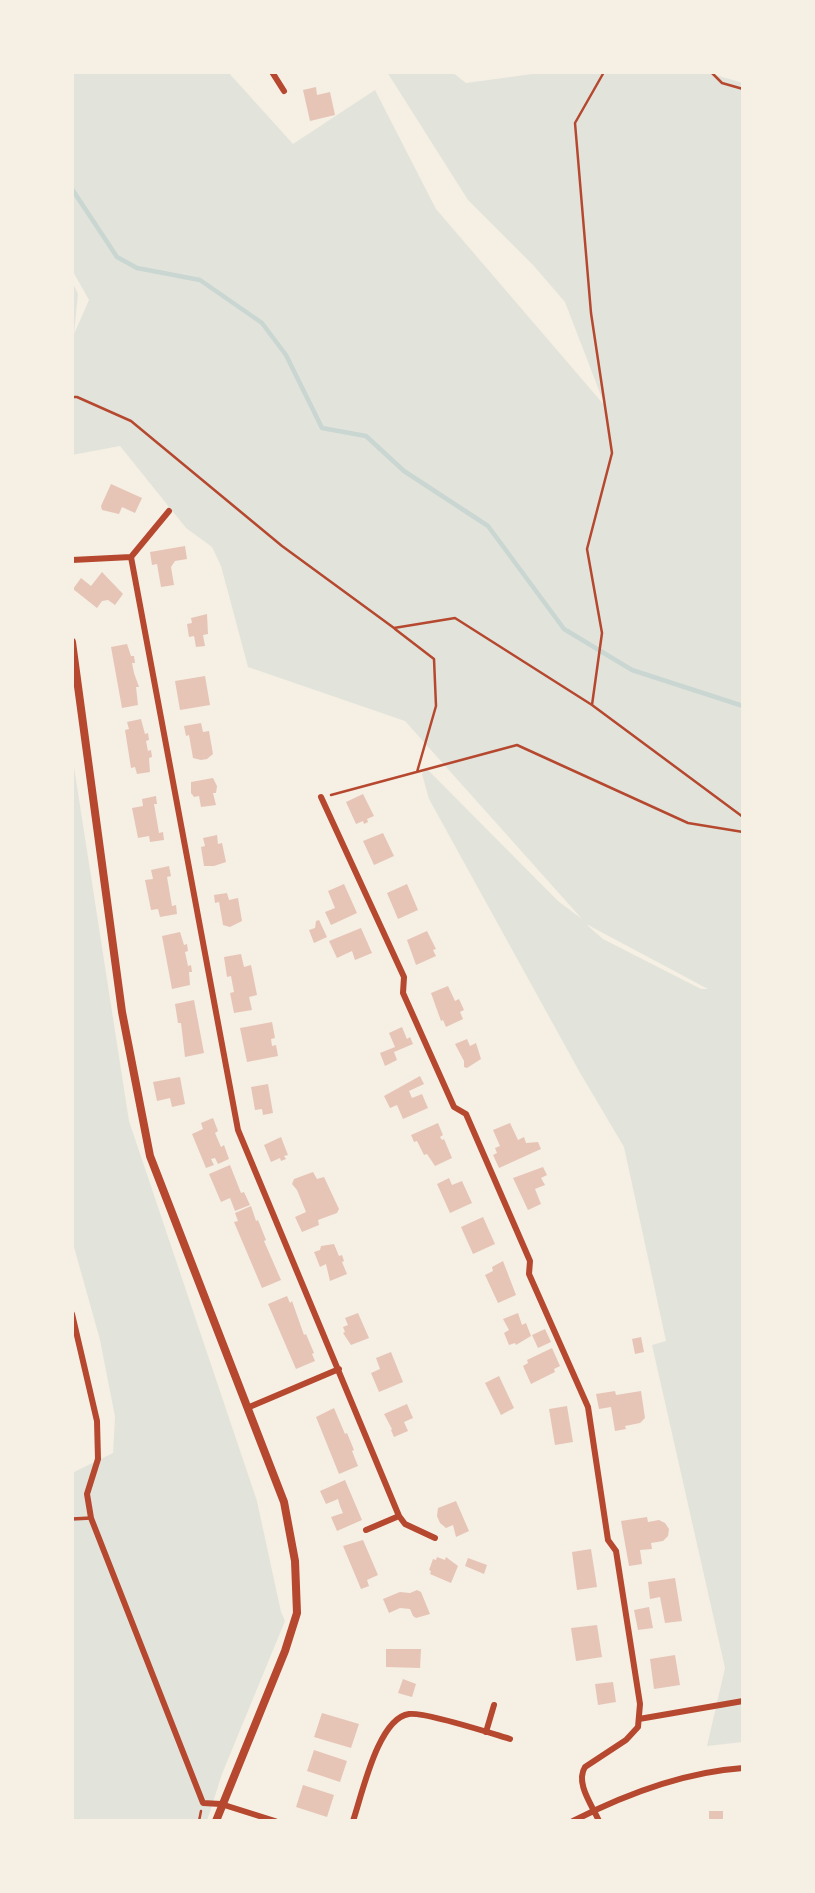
<!DOCTYPE html>
<style>
body{margin:0}
#map{position:relative;width:815px;height:1893px;overflow:hidden;background:#f6efe4;font-family:Spectral,serif}
canvas{display:block}
.frame{position:absolute;inset:0;border:74px solid #f6efe4;pointer-events:none}
</style>
<div id="map">
<canvas width="815" height="1893"></canvas>
<div class="frame"></div>
</div>
<script>
const ctx = document.querySelector('canvas').getContext('2d');
ctx.lineJoin = 'round';
function fillPath(path, color) { ctx.fillStyle = color; ctx.fill(path, 'evenodd'); }
function trace(path, color, width, dash) { ctx.strokeStyle = color; ctx.lineWidth = width; ctx.lineCap = dash ? 'butt' : 'round'; ctx.setLineDash(dash || []); ctx.stroke(path); }
fillPath(new Path2D(`
 M72 72H228L293 144 375 90 436 209 605 406 565 302 533 265 468 200 387 72H452L466 83 547 72H705L743 83V1742L707 1746 725 1668 652 1345 666 1341 624 1147 579 1071 429 799 422 774 426 768 558 901 582 919 405 721 248 667 221 566 212 547 186 528 120 446 72 455V281L78 294 74 334 89 300 72 270ZM587 925H588L708 989H701L603 939Z
 M72 754 129 1121 257 1501 281 1612 285 1621 222 1774 207 1821H72V1473L113 1453 115 1417 100 1340 72 1240Z`), '#e2e4dc');
trace(new Path2D(`
 M72 189 117 257 137 268 200 280 262 323 286 355 322 428 366 436 404 471 488 526 564 629 632 670 743 706`), '#c9d6d2', 4.5);
fillPath(new Path2D(`
 M316 87 317 95 330 92 335 115 310 121 303 90Z
 M111 484 142 498 135 513 122 507 119 514 102 510 101 506Z
 M185 546 187 559 175 561 171 567 174 585 161 587 157 564 152 565 150 552Z
 M102 572 123 594 115 605 108 600 102 601 97 608 73 589 81 578 91 586Z
 M207 614 208 634 203 635 205 646 196 647 194 636 189 637 187 624 192 623 191 618Z
 M127 644 131 656H134L135 663H132L134 673 139 687H136L138 705 122 708 111 647Z
 M205 676 210 705 180 710 175 681Z
 M141 719 145 734 148 733 149 740 146 741 148 751 151 750 152 757 149 758 150 772 137 774 135 767 131 768 125 730 129 729 127 722Z
 M201 723 203 732 209 731 213 754 207 759 201 760 193 758 189 735 186 736 184 726Z
 M213 778 217 786 216 793H213L216 805 201 807 199 796 194 797 191 793V782Z
 M363 794 374 816 367 819 368 822 364 824 363 821 356 824 346 802Z
 M156 796 157 804H154L159 833 163 832 164 840 150 842 149 836 138 838 132 808 143 806 142 799Z
 M383 833 394 856 374 865 363 841Z
 M217 835 218 844 222 843 226 862 214 866H204L201 847 205 846 203 838Z
 M169 866 171 876 167 877 172 906 176 905 177 914 160 917 158 909 151 910 145 880 153 879 151 870Z
 M344 884 357 913 331 925 325 912 335 908 328 891Z
 M407 884 418 910 398 919 387 893Z
 M227 893 229 900 238 898 242 921 230 927 223 925 219 902 215 903 214 895Z
 M319 920 327 937 314 943 309 930 315 928 316 921Z
 M361 928 372 953 355 960 352 951 337 958 329 941Z
 M427 931 436 949 433 950 436 956 416 965 407 940Z
 M180 932 184 945 187 944 188 951 185 952 188 966 191 965 192 972H189L190 985 172 989 162 936Z
 M241 954 244 967 251 965 257 995 249 997 252 1010 234 1013 230 993 234 992 231 976 227 977 224 957Z
 M448 986 455 1001 459 999 464 1010 460 1012 463 1019 446 1027 443 1020 441 1021 431 993Z
 M194 1000 204 1053 185 1057 181 1023H178L175 1004Z
 M272 1022 275 1038 271 1039 272 1046 276 1045 278 1056 247 1062 240 1028Z
 M402 1027 407 1039 410 1037 413 1044 394 1052 397 1060 385 1066 380 1053 395 1047 389 1033Z
 M467 1039 470 1046 476 1043 481 1059 467 1068 464 1067V1061L455 1044Z
 M420 1076 424 1084 409 1091 412 1098 422 1094 428 1108 403 1119 397 1105 390 1108 384 1096Z
 M180 1077 185 1104 172 1107 170 1098 157 1101 153 1082Z
 M268 1084 273 1113 263 1115 262 1109 255 1110 251 1087Z
 M213 1118 218 1131 215 1133 221 1147 224 1145 229 1159 218 1164 215 1158 211 1159 214 1165 206 1168 192 1134 203 1129 201 1123Z
 M438 1123 443 1135 440 1137 442 1140 444 1139 452 1158 435 1166 427 1154 424 1155 417 1141 414 1142 411 1135Z
 M510 1123 518 1140 524 1137 526 1143 538 1142 541 1149 499 1168 493 1155 497 1153 495 1148 500 1146 493 1130Z
 M281 1137 288 1155 284 1156 286 1159 281 1161 280 1158 271 1162 264 1145Z
 M230 1165 241 1193 244 1192 250 1205 235 1211 230 1198 221 1202 209 1174Z
 M543 1167 547 1175 541 1178 545 1185 535 1189 541 1204 528 1210 513 1178Z
 M313 1172 317 1179 324 1177 339 1209 337 1213 318 1220 319 1225 302 1232 295 1217 306 1212 297 1190 292 1184 294 1179Z
 M449 1178 452 1185 462 1181 472 1203 450 1213 437 1184Z
 M251 1206 256 1221 258 1220 266 1240 264 1241 281 1280 262 1288 234 1222 238 1221 235 1213Z
 M483 1217 495 1244 473 1254 461 1227Z
 M334 1244 339 1256 342 1255 344 1261 342 1262 347 1274 330 1281 326 1264 320 1267 314 1252 320 1250 321 1246Z
 M503 1261 516 1295 498 1303 485 1275 493 1271 492 1267Z
 M287 1296 290 1303 292 1301 304 1335 306 1334 314 1353 312 1354 315 1361 296 1369 268 1304Z
 M358 1313 369 1338 351 1345 343 1333 345 1332 343 1327 348 1325 345 1318Z
 M518 1313 522 1325 526 1323 531 1336 516 1345 515 1343 509 1345 504 1333 509 1330 503 1319Z
 M545 1329 551 1342 538 1348 532 1335Z
 M641 1337 644 1352 635 1354 632 1339Z
 M552 1348 560 1366 554 1369 555 1372 531 1384 523 1366 528 1363 527 1360Z
 M391 1352 403 1382 379 1392 371 1373 380 1369 376 1358Z
 M499 1376 514 1408 501 1415 485 1383Z
 M615 1391 616 1395 641 1391 645 1418 640 1423 625 1426 626 1429 615 1431 611 1407 599 1409 596 1394Z
 M407 1404 413 1418 404 1422 408 1431 394 1437 391 1430 392 1429 384 1414Z
 M567 1406 573 1442 555 1445 549 1409Z
 M334 1408 345 1434 347 1433 354 1450 352 1451 358 1466 339 1474 316 1417Z
 M345 1480 362 1520 337 1531 331 1517 343 1513 340 1506 338 1499 326 1504 320 1491Z
 M456 1501 469 1531 456 1537 453 1525 446 1528 440 1523 437 1516 438 1508Z
 M647 1517 648 1522 659 1520 665 1523 669 1529 668 1536 663 1541 651 1543 652 1549 640 1550 642 1564 629 1566 621 1521Z
 M363 1540 378 1575 367 1580 369 1586 361 1589 343 1546Z
 M591 1549 597 1587 577 1590 572 1552Z
 M437 1557 445 1560 446 1557 458 1566 451 1583 430 1574 431 1571 429 1570 433 1559 436 1560Z
 M468 1558 487 1565 484 1574 465 1566Z
 M675 1578 682 1621 665 1623 660 1597 650 1599 648 1582Z
 M417 1590 421 1592 430 1614 416 1618 413 1616 410 1609 400 1608 389 1613 383 1599 400 1592 410 1593Z
 M649 1607 653 1628 638 1630 634 1610Z
 M597 1625 602 1657 576 1661 571 1628Z
 M386 1649H421L420 1668 386 1667Z
 M675 1655 680 1685 654 1689 650 1659Z
 M403 1679 416 1684 412 1697 398 1693Z
 M613 1682 616 1702 598 1705 595 1684Z
 M322 1713 359 1724 351 1748 314 1737Z
 M314 1750 347 1761 340 1782 307 1771Z
 M303 1785 334 1795 327 1817 296 1807Z
 M709 1811H723V1819L721 1821H709Z`), '#e6c5b7');
trace(new Path2D(`
 M604 72 575 123 591 313 612 453 587 549 602 633 592 705 743 817
 M711 72 722 83 743 89
 M72 397H77L131 421 282 546 394 628 455 618 592 705
 M395 629 434 659 436 706 417 772
 M331 795 517 745 688 823 743 832
 M199 1821 201 1811`), '#b5482f', 2.5);
trace(new Path2D(`
 M72 1519 91 1518`), '#b5482f', 3.5);
trace(new Path2D(`
 M272 72 284 91
 M131 557 169 511
 M72 560 131 557 238 1130 399 1516 405 1524 435 1538
 M321 797 404 977 403 993 454 1107 466 1114 530 1261 529 1274 588 1407 608 1540 616 1551 640 1704 638 1727 626 1740 585 1767C575 1783 592 1805 599 1821
 M72 1314 97 1421 98 1459 87 1494 91 1518 203 1803 221 1804 275 1821
 M247 1408 339 1369
 M366 1530 399 1516
 M639 1719 743 1701
 M486 1732 494 1705
 M353 1821C362 1795 378 1718 409 1714 426 1712 490 1733 510 1739
 M573 1821C624 1795 685 1772 743 1768`), '#b5482f', 6);
trace(new Path2D(`
 M72 642 122 1012 150 1156 284 1502 295 1561 297 1613 285 1651 216 1821`), '#b5482f', 8);
</script>
